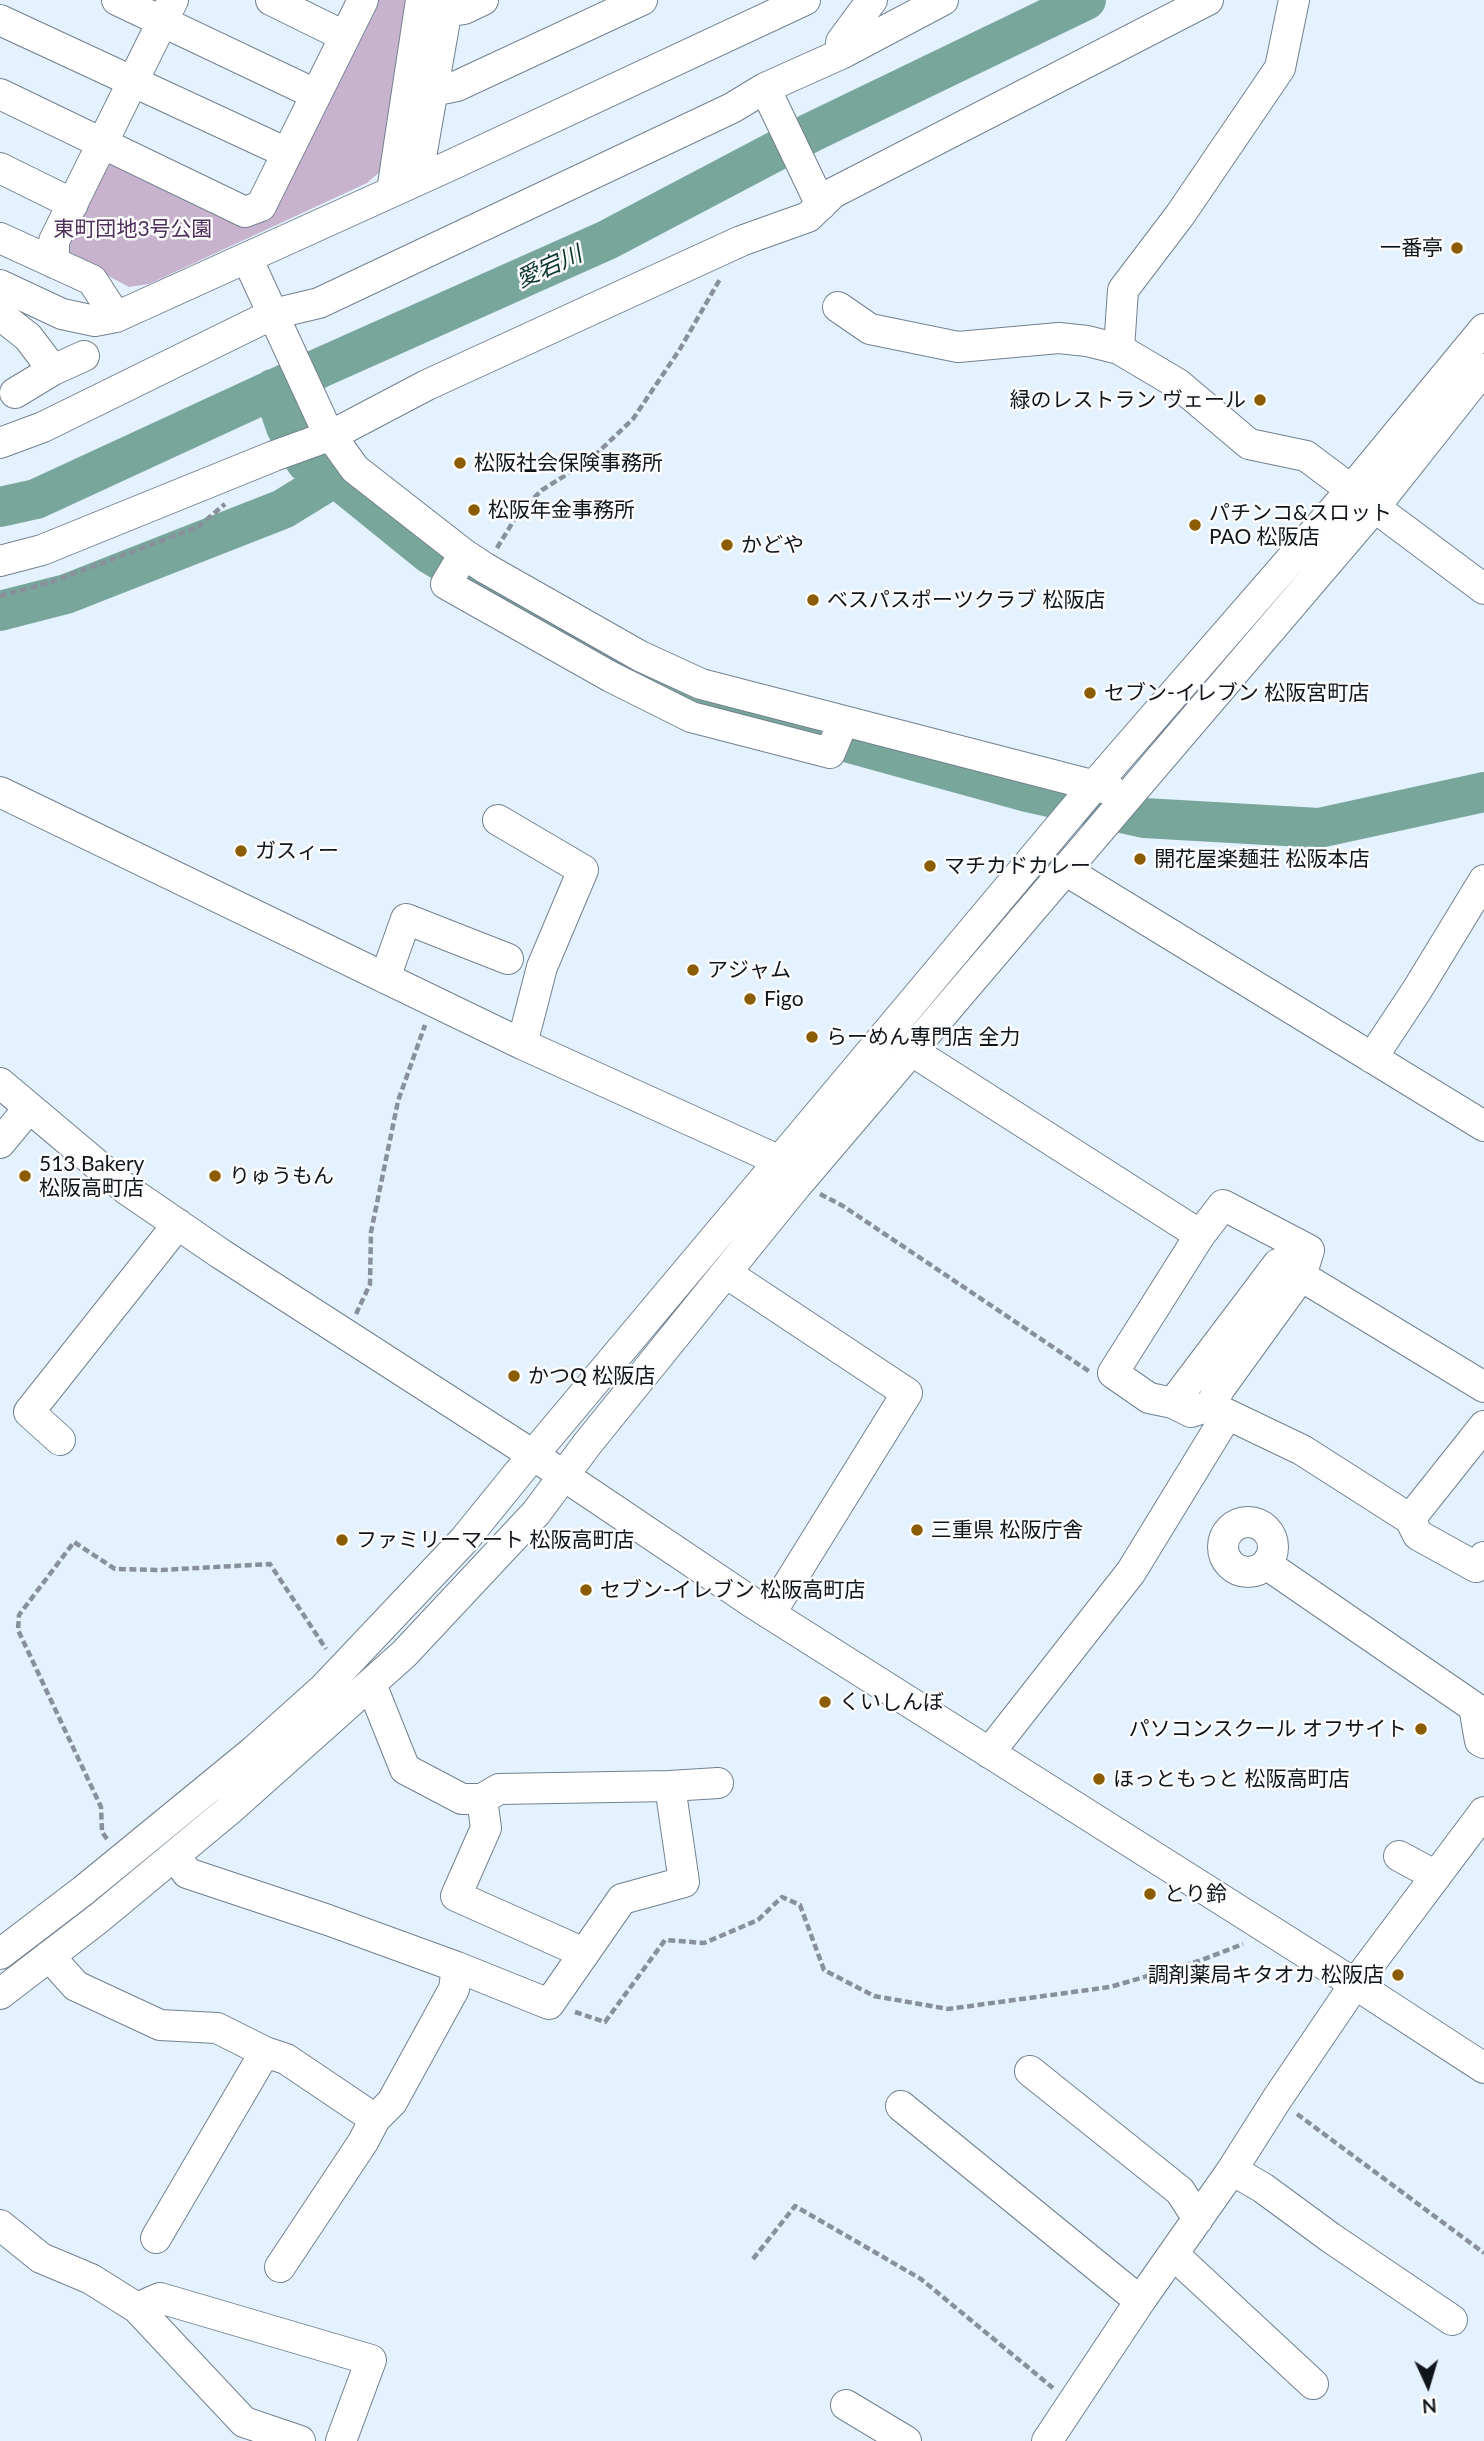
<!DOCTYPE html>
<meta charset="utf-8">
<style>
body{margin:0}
#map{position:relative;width:1484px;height:2441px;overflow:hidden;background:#e4f1fe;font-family:Lato,sans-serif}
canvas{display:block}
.north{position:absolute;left:1393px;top:2350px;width:70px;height:70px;-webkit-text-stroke:5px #fcfcfc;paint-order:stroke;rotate:176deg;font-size:19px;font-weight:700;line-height:28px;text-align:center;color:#10151b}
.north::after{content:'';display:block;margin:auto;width:24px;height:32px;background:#10151b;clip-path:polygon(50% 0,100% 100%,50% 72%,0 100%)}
</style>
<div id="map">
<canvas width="1484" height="2441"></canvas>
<div class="north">N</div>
</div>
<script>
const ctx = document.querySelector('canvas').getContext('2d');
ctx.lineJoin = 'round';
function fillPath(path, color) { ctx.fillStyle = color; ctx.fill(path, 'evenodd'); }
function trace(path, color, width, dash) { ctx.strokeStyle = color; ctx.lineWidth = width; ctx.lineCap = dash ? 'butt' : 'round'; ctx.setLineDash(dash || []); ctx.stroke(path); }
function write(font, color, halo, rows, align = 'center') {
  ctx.font = font + ' Lato,"Noto Sans JP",sans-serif'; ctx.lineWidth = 5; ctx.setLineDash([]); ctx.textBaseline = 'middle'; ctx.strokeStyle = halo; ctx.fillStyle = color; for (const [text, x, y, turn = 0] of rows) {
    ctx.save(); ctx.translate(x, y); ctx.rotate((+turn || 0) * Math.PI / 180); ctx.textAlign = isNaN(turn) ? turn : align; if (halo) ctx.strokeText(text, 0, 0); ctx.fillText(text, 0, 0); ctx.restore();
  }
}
fillPath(new Path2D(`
 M373 0H407L382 170 367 183 149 284 129 287 69 255 72 229 103 160 254 223Z`), '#c7b3ce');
trace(new Path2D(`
 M273 389 286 427 306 462 335 477 430 554 592 652 697 701 1027 792 1144 818 1319 828 1484 792
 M0 507 36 499 322 367 607 240 812 132 1086 0
 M0 611 66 594 283 509 335 477`), '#79a69b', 40);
const minor = new Path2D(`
 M117 0 315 94
 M271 0 344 36
 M1294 0 1280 68 1180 215 1123 290 1119 349 1178 384 1249 444 1306 456 1484 589
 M445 12 464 9 483 0
 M0 20 287 153
 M841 54V42L872 0
 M765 88 821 205
 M432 91 457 86 642 0
 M0 94 245 212 261 206 363 0
 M0 168 73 204
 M417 180 445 20 446 0
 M392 191 421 0
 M0 238 92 280 116 317
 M247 258 326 429 355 469 464 554 485 568 640 656 701 684 1111 790
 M54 263V241L173 0
 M0 285 62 314 95 321 116 317 449 166 805 0
 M838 307 870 329 958 347 1059 338 1087 341 1119 349
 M0 315 28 337 53 370
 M15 393 53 370 84 356
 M0 443 43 427 273 314 319 303 732 108 765 88 841 54 943 0
 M464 554 446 584 611 677 691 717 830 753 843 722
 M0 561 42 550 274 456 332 435 427 385 741 241 808 217 833 193 1208 0
 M0 792 522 1044 780 1161
 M498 820 583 870 542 967 522 1044
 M1065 870 1484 1126
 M385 978 406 919 508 959
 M912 1051 1200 1235 1223 1205 1309 1250 1301 1276 1484 1387
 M1372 1058 1417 990 1484 880
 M0 1083 126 1189 221 1254 533 1455 753 1603 1355 1984 1484 2068
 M0 1143 29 1108
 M726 1273 907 1393 770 1614
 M1173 1403 1149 1398 1113 1373 1200 1235
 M1210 1406 1191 1412 1173 1403 1278 1264 1301 1276 1220 1388 1210 1406 1302 1450 1410 1519
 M1484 1426 1410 1519 1418 1535 1476 1567 1484 1557
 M60 1440 29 1412 178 1224
 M1223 1547a25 25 0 1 1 50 0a25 25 0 1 1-50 0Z
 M1266 1564 1474 1707 1480 1741 1484 1743
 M371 1684 405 1769 462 1799H482L499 1789 670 1786
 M989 1753 1131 1572 1227 1415
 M482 1799 486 1828 456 1896 584 1953
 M175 1855 187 1873 328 1920 457 1967
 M1399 1856 1436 1876
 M0 1954 84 1890 255 1750 323 1689 464 1540 533 1455 1093 787 1351 490 1484 329
 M49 1956 76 1986 160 2025 217 2028 265 2052 286 2059 375 2119 392 2102 454 1989 457 1967 549 2004 622 1899 684 1882 670 1786 718 1783
 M0 1994 99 1918 228 1811 404 1654 536 1513 588 1443 796 1186 1374 508 1484 369
 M1030 2071 1180 2191 1198 2219
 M901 2106 1140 2301
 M1232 2170 1263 2188 1331 2238 1452 2320
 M0 2225 41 2258 91 2279 137 2308 244 2422 300 2441
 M156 2238 265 2052
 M1173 2254 1313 2384
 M280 2267 363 2142 375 2119
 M137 2308 160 2298 371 2360 341 2441
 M846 2405 906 2441
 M1047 2441 1140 2301 1232 2170 1277 2099 1355 1984 1484 1812`);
trace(minor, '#728190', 32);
trace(new Path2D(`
 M497 548 519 512 542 490 591 459 633 419 680 349 720 279
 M0 596 54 581 198 527 225 504
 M820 1194 843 1206 1090 1372
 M356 1314 370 1284 371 1232 398 1101 425 1025
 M107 1839 102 1832 101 1807 18 1630 19 1615 74 1542 115 1569 161 1570 270 1564 326 1649
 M575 2012 605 2022 665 1940 704 1943 758 1920 782 1897 800 1905 824 1970 874 1996 948 2009 1110 1987 1199 1961 1243 1944
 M1297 2114 1484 2253
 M753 2259 795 2206 921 2279 1053 2388`), '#88919b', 4.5, [7, 3.5]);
trace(minor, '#fff', 30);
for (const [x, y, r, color] of [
 [1457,248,7,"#8b5c02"],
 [1260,400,7,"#8b5c02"],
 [460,463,7,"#8b5c02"],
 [474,510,7,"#8b5c02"],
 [1195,525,7,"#8b5c02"],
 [727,545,7,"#8b5c02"],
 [813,600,7,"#8b5c02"],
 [1090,693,7,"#8b5c02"],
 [241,851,7,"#8b5c02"],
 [1140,859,7,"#8b5c02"],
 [930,866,7,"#8b5c02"],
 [693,970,7,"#8b5c02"],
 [750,999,7,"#8b5c02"],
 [812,1037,7,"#8b5c02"],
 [25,1176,7,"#8b5c02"],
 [215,1176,7,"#8b5c02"],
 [514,1376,7,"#8b5c02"],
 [917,1530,7,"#8b5c02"],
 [342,1540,7,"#8b5c02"],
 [586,1590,7,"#8b5c02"],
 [825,1702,7,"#8b5c02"],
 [1421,1729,7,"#8b5c02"],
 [1099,1779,7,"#8b5c02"],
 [1150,1894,7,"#8b5c02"],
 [1398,1975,7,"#8b5c02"]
]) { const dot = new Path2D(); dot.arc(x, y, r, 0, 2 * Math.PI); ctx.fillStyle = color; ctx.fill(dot); trace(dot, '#fcfcfc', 2.5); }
write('21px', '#4f2f5b', '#fcfcfc', [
 ["東町団地3号公園",133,229]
]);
write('21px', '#10151b', '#fcfcfc', [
 ["一番亭",1443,248,"right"],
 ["緑のレストラン ヴェール",1246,400,"right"],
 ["松阪社会保険事務所",474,463],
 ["松阪年金事務所",488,510],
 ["パチンコ&スロット",1209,513],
 ["PAO 松阪店",1209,537],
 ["かどや",741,545],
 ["ベスパスポーツクラブ 松阪店",827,600],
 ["セブン-イレブン 松阪宮町店",1104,693],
 ["ガスィー",255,851],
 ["開花屋楽麺荘 松阪本店",1154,859],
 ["マチカドカレー",944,866],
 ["アジャム",707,970],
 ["Figo",764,999],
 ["らーめん専門店 全力",826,1037],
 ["513 Bakery",39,1164],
 ["松阪高町店",39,1188],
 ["りゅうもん",229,1176],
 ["かつQ 松阪店",528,1376],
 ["三重県 松阪庁舎",931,1530],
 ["ファミリーマート 松阪高町店",356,1540],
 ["セブン-イレブン 松阪高町店",600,1590],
 ["くいしんぼ",839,1702],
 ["パソコンスクール オフサイト",1407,1729,"right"],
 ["ほっともっと 松阪高町店",1113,1779],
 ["とり鈴",1164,1894],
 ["調剤薬局キタオカ 松阪店",1384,1975,"right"]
], 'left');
write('italic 23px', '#0a362e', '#fcfcfc', [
 ["愛宕川",549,267,-24]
]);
</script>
